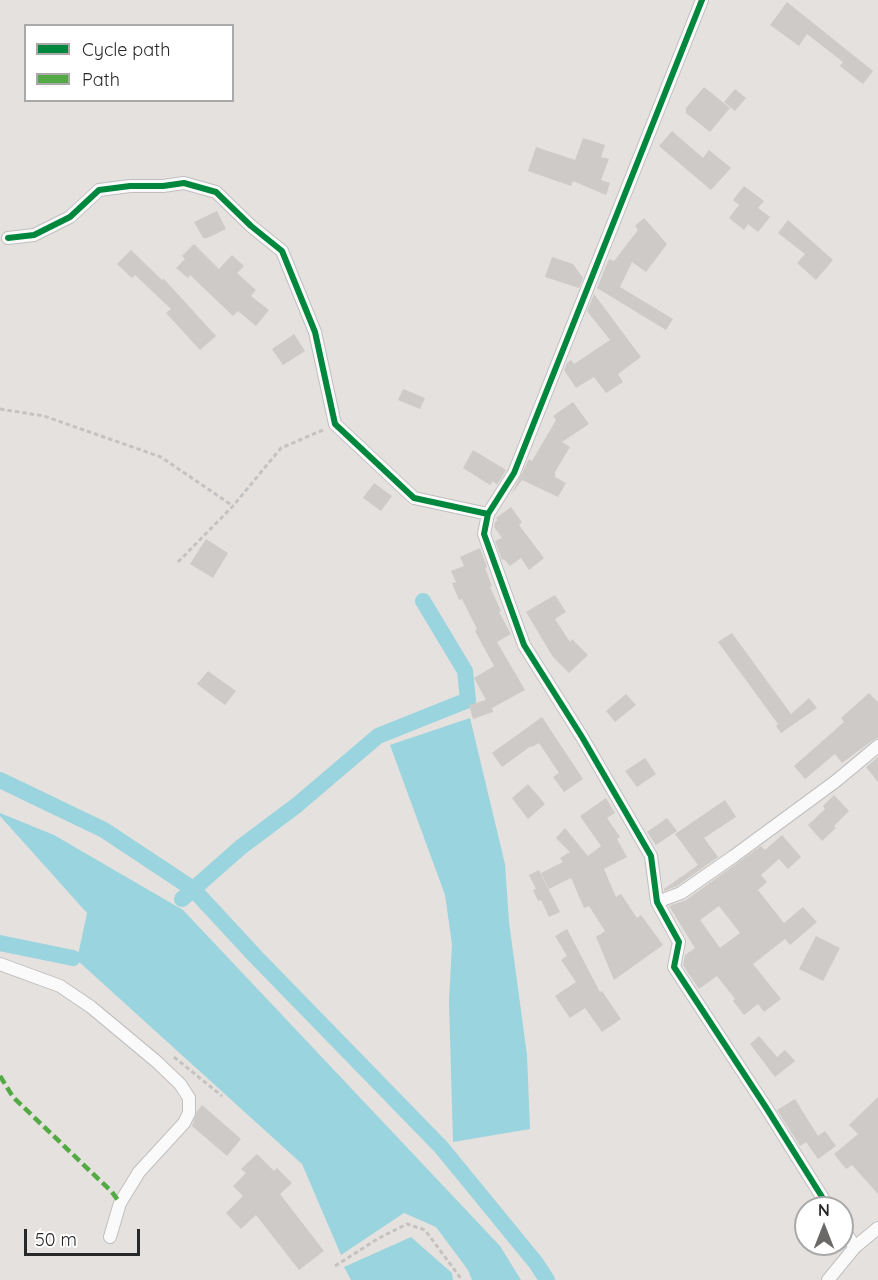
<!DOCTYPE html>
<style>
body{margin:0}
#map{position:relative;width:878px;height:1280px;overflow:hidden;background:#e5e1de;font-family:Quicksand,sans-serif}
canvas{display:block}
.legend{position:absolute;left:24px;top:24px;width:210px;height:78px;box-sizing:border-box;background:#fff;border:2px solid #a9a9a9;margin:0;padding:8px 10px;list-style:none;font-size:18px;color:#282828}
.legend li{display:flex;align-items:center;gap:12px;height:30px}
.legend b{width:30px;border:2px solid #a9a9a9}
.north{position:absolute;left:794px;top:1196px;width:60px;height:60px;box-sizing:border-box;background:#fff;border:2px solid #a9a9a9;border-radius:50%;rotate:0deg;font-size:16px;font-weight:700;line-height:24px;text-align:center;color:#282828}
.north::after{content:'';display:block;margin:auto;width:21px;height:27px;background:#6a6968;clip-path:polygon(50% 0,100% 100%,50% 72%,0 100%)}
.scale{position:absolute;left:24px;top:1229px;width:116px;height:27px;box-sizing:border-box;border:3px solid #282828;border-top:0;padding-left:8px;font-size:18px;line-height:21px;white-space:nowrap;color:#282828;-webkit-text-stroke:4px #fff;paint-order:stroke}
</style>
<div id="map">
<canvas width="878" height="1280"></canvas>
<ul class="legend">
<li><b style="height:8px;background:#00873e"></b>Cycle path</li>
<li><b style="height:8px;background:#53aa44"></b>Path</li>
</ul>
<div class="north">N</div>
<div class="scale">50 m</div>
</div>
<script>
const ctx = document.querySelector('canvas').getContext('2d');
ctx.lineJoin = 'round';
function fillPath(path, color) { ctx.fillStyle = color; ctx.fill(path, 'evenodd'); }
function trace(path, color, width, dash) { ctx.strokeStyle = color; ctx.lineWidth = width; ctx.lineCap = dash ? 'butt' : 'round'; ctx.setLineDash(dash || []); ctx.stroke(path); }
fillPath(new Path2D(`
 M470 718 505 864 509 922 527 1055 530 1129 453 1142 449 1001 452 944 445 895 390 745Z
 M0 813 54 835 183 910 500 1246 521 1280H472L468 1270 436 1227 404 1213 341 1255 302 1164 77 960 87 913 0 816Z
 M411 1237 452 1273 453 1280H351L344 1267Z`), '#9ad4de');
trace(new Path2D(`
 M0 780 104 830 193 889 256 957 441 1147 536 1263 547 1280
 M182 899 241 847 297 805 378 736 468 700 465 671 423 601
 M0 943 73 958`), '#9ad4de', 16);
fillPath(new Path2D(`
 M787 2 873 71 863 84 840 66 843 62 807 34 799 46 770 25Z
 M704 87 730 108 710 132 686 113V108Z
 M735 89 746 98 735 111 724 102Z
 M672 131 703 158 709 150 731 168 711 190 659 146Z
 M583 138 605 145 601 157 609 159 601 180 610 183 606 195 573 181 571 186 528 171 536 147 575 160Z
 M744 186 764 201 758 208 770 217 758 232 748 224 744 230 729 218 739 205 733 200Z
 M217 211 226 229 207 238H203L194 222Z
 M644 218 667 244 646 272 632 262 620 287 673 319 666 330 597 288 609 259 614 261 638 230 635 226Z
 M788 220 833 260 816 280 797 263 805 254 778 233Z
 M194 244 219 269 232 255 244 266 237 273 256 290 251 296 269 310 256 326 238 311 233 316 190 275 188 278 176 268 185 259 182 256Z
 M131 250 162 280 164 279 216 336 200 350 166 313 171 309 135 275 132 278 117 264Z
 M552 257 573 264 583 278 579 288 545 277Z
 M594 294 641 357 618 374 623 382 606 393 594 377 576 388 564 370 567 363 571 360 574 364 610 340 587 311Z
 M294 334 305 351 283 365 272 349Z
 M403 389 425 398 420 409 398 400Z
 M573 402 589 424 562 442 570 447 555 472V477L566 483 558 497 522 480 511 495 529 459 532 461 556 420 553 416Z
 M473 450 506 470 497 485 493 481 490 485 463 468Z
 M374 483 392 496 381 511 363 498Z
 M511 507 522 522 519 525 544 558 529 570 521 558 510 566 504 559 502 560 495 541 502 538 494 527 495 522 498 520 496 518Z
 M206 539 228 553 213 578 190 564Z
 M480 548 487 567 485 568 492 586 490 587 501 611 499 612 511 634 497 642 525 690 492 708 493 712 473 719 469 705 486 700 474 678 494 666 475 631 477 629 462 599 459 600 452 583 456 582 451 571 464 566 460 557Z
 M555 595 566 612 555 619 570 642 572 639 588 655 569 673 553 657 526 612Z
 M732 633 791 714 809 698 817 708 781 733 776 726 778 724 718 642Z
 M208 671 236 691 225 705 197 684Z
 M869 693 878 702V738L873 740 842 763 835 754 805 779 794 766 844 722 841 718Z
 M626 694 636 705 615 722 606 711Z
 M542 717 583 779 564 792 553 777 559 773 539 743 532 747 531 746 502 767 492 753Z
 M878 757V782L866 767Z
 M645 758 656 774 637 787 625 771Z
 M528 784 545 804 528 819 512 798Z
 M834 795 849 811 834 826 836 828 822 841 808 825 825 809 823 806Z
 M606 798 615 813 607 818 620 837 617 839 627 857 604 869 616 897 621 894 637 918 641 915 663 945 614 980 596 937 605 931 589 906 584 908 571 878 549 889 541 873 563 862 560 858 570 852 556 838 565 828 588 856 601 846 580 816Z
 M725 800 736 817 704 838 718 857 677 886 664 891V889L698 865 675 834Z
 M667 818 677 831 656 845 647 832Z
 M782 835 801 857 788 869 779 859 761 875 767 882 758 890 784 923 803 907 817 922 790 945 785 939 753 964 781 999 764 1012 758 1004 744 1015 733 1001 735 999 717 976 699 989 688 973 683 965 685 955 695 948 669 906 686 900 761 846 765 850ZM719 906 740 933 720 948 700 920Z
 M539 870 560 912 549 917 541 900 538 901 533 890 536 889 529 875Z
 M567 929 600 992 602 991 621 1019 602 1032 585 1008 570 1018 555 996 576 982 561 960 567 956 555 936Z
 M816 936 840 948 823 981 799 969Z
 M759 1036 777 1057 785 1050 795 1061 775 1077 750 1044Z
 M878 1097V1194L852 1165 846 1169 834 1154 858 1134 849 1125Z
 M795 1099 818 1136 825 1131 836 1146 818 1159 806 1142 800 1146 777 1110Z
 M202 1105 241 1139 227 1156 192 1126 197 1111Z
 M257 1154 274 1171 277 1168 292 1183 280 1194 324 1251 299 1270 256 1215 241 1229 226 1213 243 1196 233 1186 246 1173 241 1169Z`), '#cdcac8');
const street = new Path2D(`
 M702 0 514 473 488 514 484 534 524 645 582 737 651 856 657 902 679 942 674 967 767 1109 829 1208
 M8 238 34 235 70 217 99 190 130 186H163L184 183 216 192 251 226 282 251 315 332 335 424 414 498 488 514
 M657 902 681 893 734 856 836 781 878 746
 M0 964 60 986 91 1007 157 1062 180 1084 189 1098V1113L184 1123 139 1172 120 1203 110 1237
 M855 1247 878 1228
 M828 1280 855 1247 842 1227`);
trace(street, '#c0bfbf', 14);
trace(new Path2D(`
 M0 409 44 416 161 457 233 506
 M178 562 233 506 281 448 323 430
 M174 1057 222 1096
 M335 1266 379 1238 407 1224 425 1230 462 1280`), '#c4c3c3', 3, [4.5, 3]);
trace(street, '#fbfafa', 12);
trace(new Path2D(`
 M0 1076 13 1097 112 1192 120 1203`), '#53aa44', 4.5, [9, 4.5]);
trace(new Path2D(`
 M702 0 514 473 488 514 484 534 524 645 582 737 651 856 657 902 679 942 674 967 767 1109 829 1208
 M8 238 34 235 70 217 99 190 130 186H163L184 183 216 192 251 226 282 251 315 332 335 424 414 498 488 514`), '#00873e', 6);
</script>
